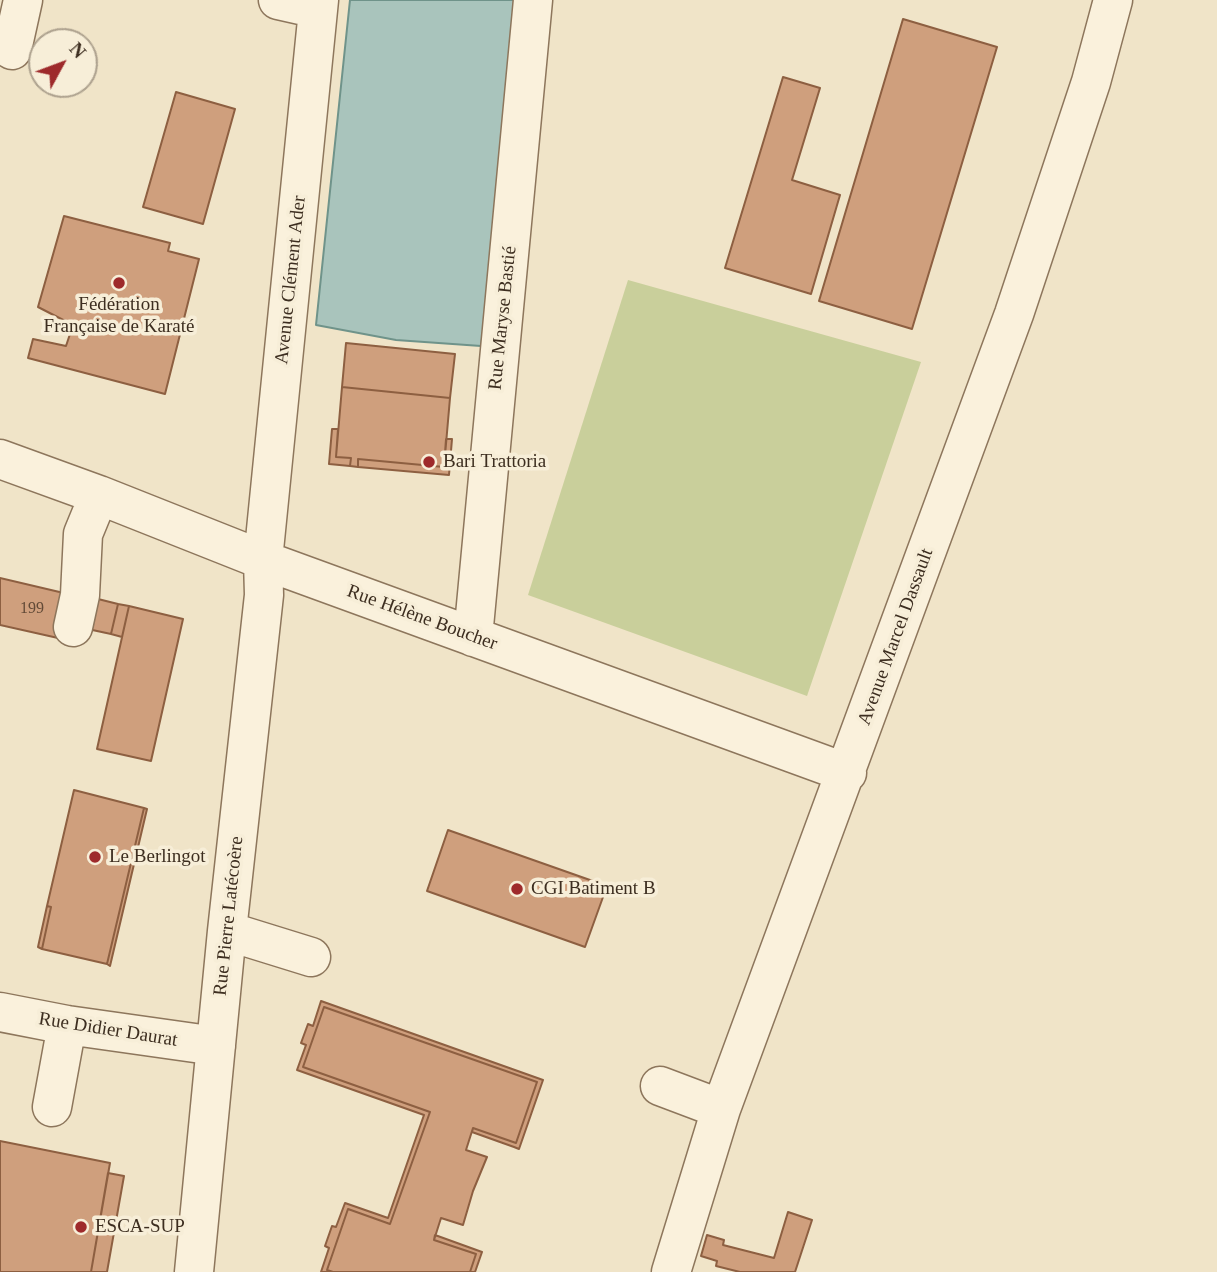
<!DOCTYPE html>
<meta charset="utf-8">
<style>
body{margin:0}
#map{position:relative;width:1217px;height:1272px;overflow:hidden;background:#f0e4c8;font-family:"Times New Roman",serif}
canvas{display:block}
.north{position:absolute;left:28px;top:28px;width:70px;height:70px;box-sizing:border-box;background:#f7eed8;border:2px solid #ada18e;border-radius:50%;rotate:49deg;font-size:19px;font-weight:700;line-height:28px;text-align:center;color:#3d2e20}
.north::after{content:'';display:block;margin:auto;width:24px;height:32px;background:#9e2a2b;clip-path:polygon(50% 0,100% 100%,50% 72%,0 100%)}
</style>
<div id="map">
<canvas width="1217" height="1272"></canvas>
<div class="north">N</div>
</div>
<script>
const ctx = document.querySelector('canvas').getContext('2d');
ctx.lineJoin = 'round';
function fillPath(path, color) { ctx.fillStyle = color; ctx.fill(path, 'evenodd'); }
function trace(path, color, width, dash) { ctx.strokeStyle = color; ctx.lineWidth = width; ctx.lineCap = dash ? 'butt' : 'round'; ctx.setLineDash(dash || []); ctx.stroke(path); }
function write(font, color, halo, rows, align = 'center') {
  ctx.font = font + ' "Times New Roman",serif'; ctx.lineWidth = 7; ctx.setLineDash([]); ctx.textBaseline = 'middle'; ctx.strokeStyle = halo; ctx.fillStyle = color; for (const [text, x, y, turn = 0] of rows) {
    ctx.save(); ctx.translate(x, y); ctx.rotate((+turn || 0) * Math.PI / 180); ctx.textAlign = isNaN(turn) ? turn : align; if (halo) ctx.strokeText(text, 0, 0); ctx.fillText(text, 0, 0); ctx.restore();
  }
}
fillPath(new Path2D(`
 M628 280 921 362 807 696 528 595Z`), '#c9cf9b');
const water = new Path2D(`
 M350 0H519L496 238 481 346 396 340 316 325Z`);
fillPath(water, '#a9c4bc');
trace(water, '#6f938a', 2);
const building = new Path2D(`
 M903 19 997 47 912 329 819 301Z
 M783 77 820 88 792 180 840 195 811 294 725 268Z
 M176 92 235 109 203 224 143 207Z
 M64 216 170 243 168 251 199 259 165 394 28 358 33 339 66 346 73 325 38 307Z
 M346 343 455 354 450 398 342 387Z
 M342 387 450 398 444 467 358 459V467L350 466 351 458 336 457Z
 M332 429H338L336 457 351 458 350 466 329 464Z
 M446 439H452L449 475 358 467V459L444 467Z
 M0 578 68 594 58 638 0 625Z
 M90 597 118 604 111 634 83 628Z
 M118 604 129 606 122 637 111 634Z
 M129 606 183 619 151 761 97 749Z
 M74 790 144 808 107 964 42 949 51 907 47 906Z
 M144 808 147 809 110 966 107 964Z
 M448 830 607 886 585 947 427 891Z
 M47 906 51 907 42 949 38 947Z
 M321 1001 543 1080 519 1149 514 1147 472 1132 473 1128 516 1143 537 1082 324 1007 303 1067 430 1112 390 1224 348 1209 327 1270 333 1272H321L329 1248 325 1246 332 1226 336 1227 345 1203 388 1218 424 1115 297 1070 306 1045 301 1043 308 1024 313 1026Z
 M324 1007 537 1082 516 1143 473 1128 466 1150 487 1157 473 1191 463 1225 441 1218 434 1240 476 1254 470 1272H333L327 1270 348 1209 390 1224 430 1112 303 1067Z
 M0 1141 110 1163 91 1272H0Z
 M108 1173 124 1176 107 1272H91Z
 M788 1212 812 1220 795 1272H740L716 1266 717 1261 701 1256 707 1235 724 1240 723 1245 774 1258Z
 M435 1235 482 1252 475 1272H470L476 1254 434 1240Z`);
fillPath(building, '#cf9f7d');
trace(building, '#8d5f41', 2);
const minor = new Path2D(`
 M278 0 318 9
 M12 50 23 0
 M0 459 99 495 263 560 847 773
 M73 627 80 595 83 534 99 495
 M473 637 533 0
 M227 931 311 957
 M0 1012 67 1025 216 1046
 M660 1086 721 1109
 M52 1107 67 1025
 M194 1272 227 931 264 595 263 560 319 0
 M671 1272 721 1109 1014 314 1091 82 1113 0`);
trace(minor, '#8d765c', 41);
trace(minor, '#faf1dc', 38);
for (const [x, y, r, color] of [
 [119,283,7,"#9e2a2b"],
 [429,462,7,"#9e2a2b"],
 [95,857,7,"#9e2a2b"],
 [517,889,7,"#9e2a2b"],
 [81,1227,7,"#9e2a2b"]
]) { const dot = new Path2D(); dot.arc(x, y, r, 0, 2 * Math.PI); ctx.fillStyle = color; ctx.fill(dot); trace(dot, '#f7eed8', 2.5); }
write('16px', '#624a37', null, [
 ["199",32,609]
]);
write('19px', '#3d2e20', '#f7eed8', [
 ["Avenue Clément Ader",291,280,-84],
 ["Rue Maryse Bastié",503,318,-84],
 ["Rue Hélène Boucher",422,618,20],
 ["Avenue Marcel Dassault",896,637,-70],
 ["Rue Pierre Latécoère",229,916,-84],
 ["Rue Didier Daurat",108,1030,9]
]);
write('19px', '#3d2e20', '#f7eed8', [
 ["Fédération",119,305,"center"],
 ["Française de Karaté",119,327,"center"],
 ["Bari Trattoria",443,462],
 ["Le Berlingot",109,857],
 ["CGI Batiment B",531,889],
 ["ESCA-SUP",95,1227]
], 'left');
</script>
